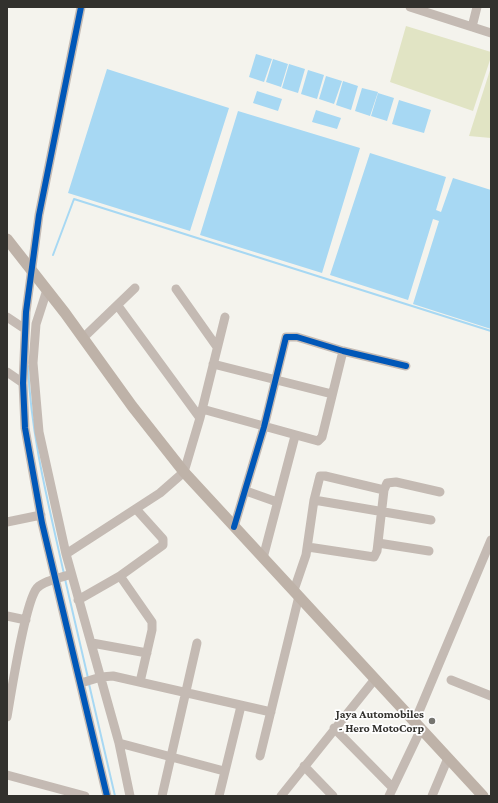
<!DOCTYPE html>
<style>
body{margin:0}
#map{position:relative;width:498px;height:803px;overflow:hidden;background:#f4f3ed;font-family:"Crimson Pro",serif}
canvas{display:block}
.frame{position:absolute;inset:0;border:8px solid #32312d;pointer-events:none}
</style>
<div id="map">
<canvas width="498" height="803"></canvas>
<div class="frame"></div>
</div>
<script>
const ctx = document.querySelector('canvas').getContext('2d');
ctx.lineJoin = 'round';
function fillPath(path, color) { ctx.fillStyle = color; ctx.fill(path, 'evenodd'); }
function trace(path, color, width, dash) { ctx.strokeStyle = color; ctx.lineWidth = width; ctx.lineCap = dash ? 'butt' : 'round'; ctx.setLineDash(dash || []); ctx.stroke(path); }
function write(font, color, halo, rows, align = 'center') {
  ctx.font = font + ' "Crimson Pro",serif'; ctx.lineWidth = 3.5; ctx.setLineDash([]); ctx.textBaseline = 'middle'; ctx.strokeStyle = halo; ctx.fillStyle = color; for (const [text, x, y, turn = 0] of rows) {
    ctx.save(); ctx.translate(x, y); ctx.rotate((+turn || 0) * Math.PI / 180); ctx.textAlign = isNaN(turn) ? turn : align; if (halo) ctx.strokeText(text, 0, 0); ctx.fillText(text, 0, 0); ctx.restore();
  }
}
fillPath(new Path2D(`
 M406 26 491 52V57L473 111 390 82Z
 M491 67V138L469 136Z`), '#e1e4c4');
fillPath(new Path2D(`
 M256 54 272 59 264 82 249 77Z
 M273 59 288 64 281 87 266 82Z
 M289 64 305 69 298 93 282 88Z
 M107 69 229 108 190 231 68 193Z
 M308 70 324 75 317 99 301 94Z
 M326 76 342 81 334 104 319 99Z
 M343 81 358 86 351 110 336 105Z
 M362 88 378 92 370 116 355 111Z
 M257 91 282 99 278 111 253 103Z
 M378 93 394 98 387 121 371 116Z
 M399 100 431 110 424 133 392 124Z
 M316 110 341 118 337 129 312 122Z
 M238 111 360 148 322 273 200 235Z
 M370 153 446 177 436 210 441 212 453 178 491 190V329L413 304 439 221 433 219 408 300 330 275Z`), '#a7d8f3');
trace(new Path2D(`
 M53 255 74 199 491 331
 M28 366C31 437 49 506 64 574
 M65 579 88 678
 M89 684 115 796`), '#a7d8f3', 2);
trace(new Path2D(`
 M81 7 39 215 26 312 23 383 25 428 42 523 107 796
 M410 7 491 33
 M472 27 477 7
 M176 289 217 347
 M47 290 36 324 33 363 39 432 66 554 119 743 130 796
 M118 306 200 418
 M7 317 25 329
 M83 338 135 288
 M213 364 332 394
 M7 372 23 383
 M202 409 318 441 322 437 343 351
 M246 491 277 502
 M314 500 431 520
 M7 522 41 515
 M234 527 264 427 286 337H297L343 351 406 366
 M378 543 429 551
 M308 547 374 557 377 551 384 490 387 483 396 482 440 492
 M66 554 160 493 184 472 200 418 225 317
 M263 558 295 436
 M120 576 152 622V630L140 682
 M294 590 306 555 314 500 320 476H325L384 490
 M78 600 120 576 163 545V539L136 509
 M7 616 26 620
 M92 643 147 653
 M451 680 491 696
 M81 683 101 677 113 676 271 712
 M7 717C11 694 25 602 37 588 45 580 61 578 71 574
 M415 721 491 540
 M334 728 393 788
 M119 743 224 771
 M260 756 299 596
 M304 766 333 796
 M7 775 85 796
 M162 796 197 643
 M219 796 241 706
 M281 796 375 679
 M389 796 421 729
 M432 796 448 758`), '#c4bab3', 9);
trace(new Path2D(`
 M7 239 65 313 132 406 184 472 483 796`), '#beb2a8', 11);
trace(new Path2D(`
 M81 7 39 215 26 312 23 383 25 428 42 523 107 796
 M234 527 264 427 286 337H297L343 351 406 366`), '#0057b8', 6);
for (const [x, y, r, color] of [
 [432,721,4,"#767570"]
]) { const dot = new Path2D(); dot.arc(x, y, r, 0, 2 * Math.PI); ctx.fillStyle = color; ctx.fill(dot); trace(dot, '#fff', 1.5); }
write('bold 12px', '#32312d', '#fff', [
 ["Jaya Automobiles",424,714],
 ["- Hero MotoCorp",424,728]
], 'right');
</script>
